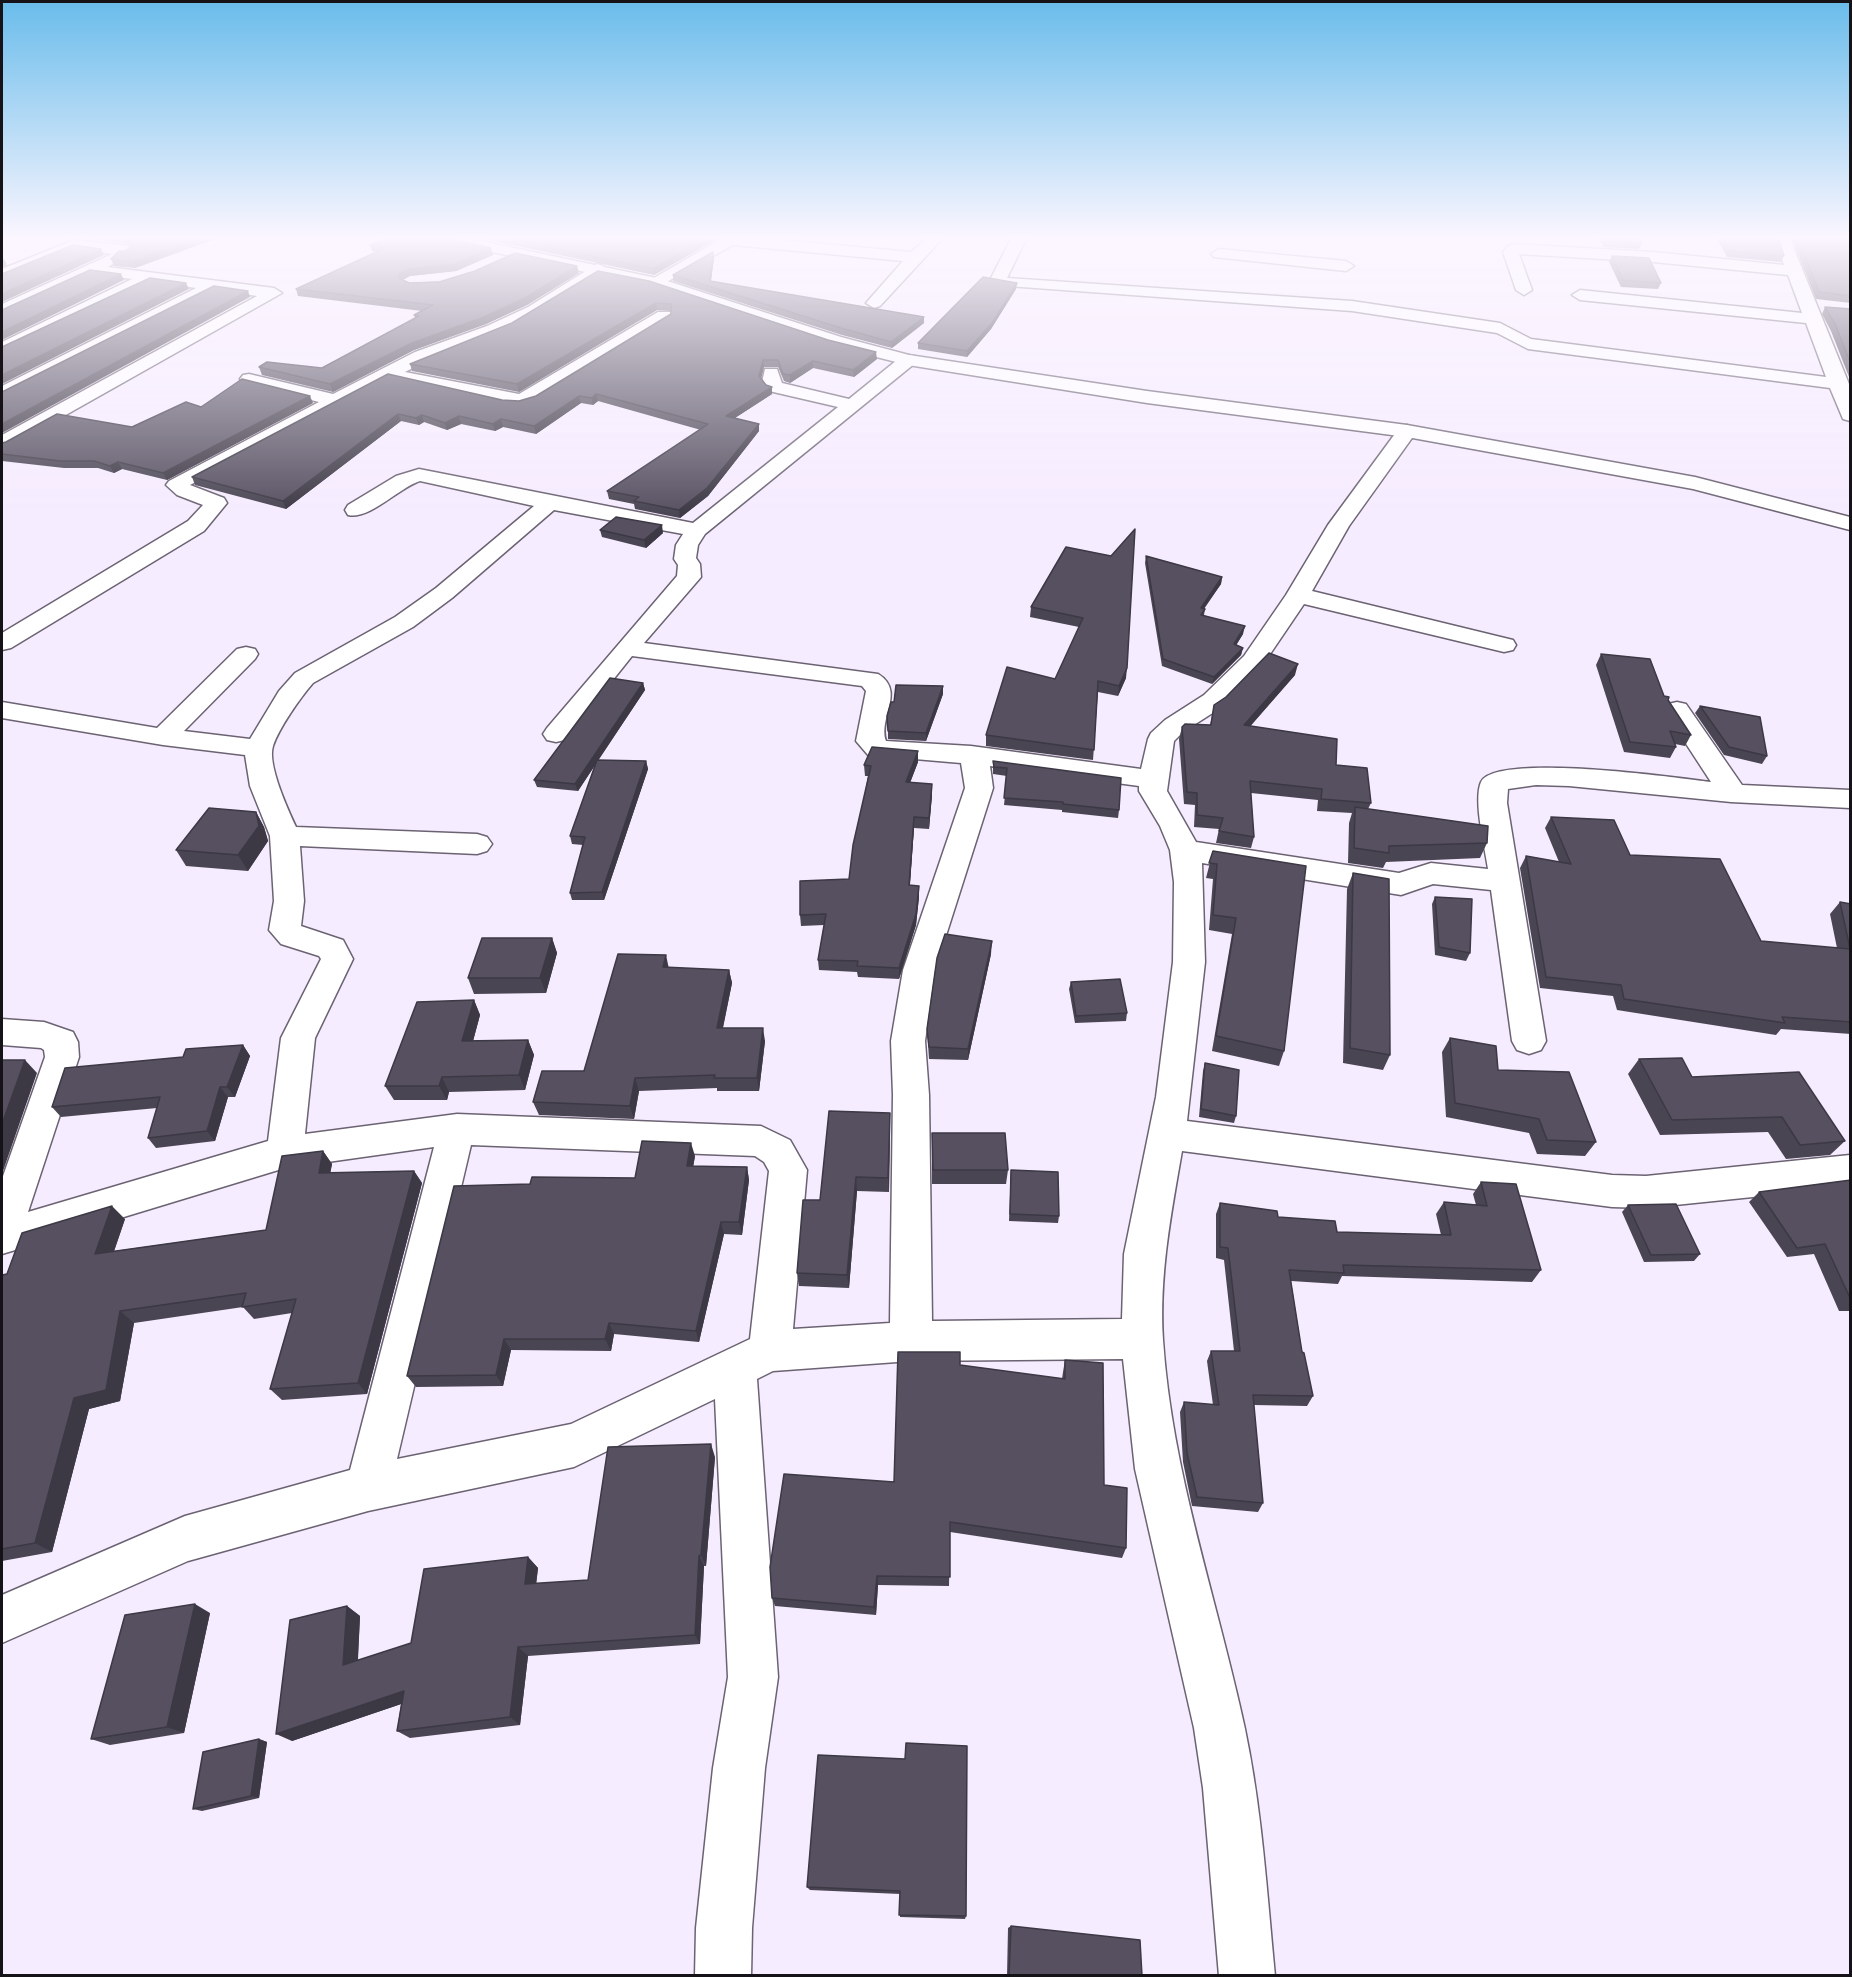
<!DOCTYPE html>
<style>
body{margin:0}
#map{position:relative;width:1852px;height:1977px;overflow:hidden;background:#f6ecff;font-family:"Playfair Display",serif}
canvas{display:block}
.frame{position:absolute;inset:0;border:3px solid #151218;pointer-events:none}
</style>
<div id="map">
<canvas width="1852" height="1977"></canvas>
<div class="frame"></div>
</div>
<script>
const ctx = document.querySelector('canvas').getContext('2d');
ctx.lineJoin = 'round';
function trace(path, color, width, dash) { ctx.strokeStyle = color; ctx.lineWidth = width; ctx.lineCap = dash ? 'butt' : 'round'; ctx.setLineDash(dash || []); ctx.stroke(path); }
function fillPath(path, color) { ctx.fillStyle = color; ctx.fill(path, 'evenodd'); }
const street = new Path2D(`
 M721 239H770L911 252 926 239H942L880 306 874 308 866 303 903 261 733 245 661 285H649L647 282Z
 M1011 239H1026L1007 278 1352 301 1500 323 1531 339 1826 377 1806 323 1580 300 1572 295 1580 290 1802 313 1788 275 1653 262 1519 254 1532 290 1524 295 1516 290 1503 252 1508 246 1513 244 1653 252 1784 265 1775 239H1790L1849 384 1850 421 1843 419 1830 388 1528 349 1497 333 1352 311 994 285 990 280Z
 M74 240 127 246 135 251 127 256 76 249 2 279V269Z
 M1219 249 1346 261 1354 266 1346 271 1214 257 1211 254Z
 M112 254 120 259 108 267 274 288 282 293 9 447 2 449V435L257 296 216 290 2 398V386L196 288 152 282 2 353V342L132 279 93 274 8 314 2 315V304Z
 M597 264 603 266 605 269 603 272C569 295 537 318 499 334 468 347 435 356 405 372L519 394 658 312H670L672 316 670 320 537 401 520 406 504 405 390 379 190 485 224 498 227 503 204 531 11 648 2 650V633L188 521 203 505 177 495 166 485 169 481 319 402 243 383 240 379 243 375 249 374 333 394 415 352 487 326 528 307Z
 M908 355 914 356 917 360 914 364 705 534 698 545 696 558 700 564 701 577 644 643 878 674C906 691 878 718 886 741L971 746 1141 769 1148 739 1151 733 1165 720 1204 695 1244 656 1286 595 1328 525 1400 427 1407 425 1417 431 1349 526 1312 591 1513 640 1516 645 1513 650 1504 652 1304 604 1262 666 1222 707 1183 732 1174 741 1167 791 1196 842 1399 873 1431 863 1488 869C1485 848 1473 800 1481 782 1495 752 1678 778 1711 782L1664 710 1668 704 1677 702 1686 704 1742 785 1850 790V808L1731 802 1569 786 1536 785 1508 789 1507 803 1546 1041 1541 1050 1529 1054 1517 1050 1512 1041 1491 890 1433 884 1401 895 1202 863 1205 962 1187 1121 1612 1175 1646 1176 1850 1155V1187L1646 1208 1612 1207 1182 1151C1171 1214 1159 1276 1163 1340 1172 1474 1217 1598 1245 1729 1262 1810 1267 1893 1275 1976H1219L1203 1788 1194 1728 1135 1469 1123 1359 911 1361 773 1371 757 1379 778 1677 765 1768 752 1928 751 1976H695L696 1928 713 1768 728 1677 715 1399 574 1467 368 1511 188 1561 2 1643V1595L185 1516 350 1470 434 1147 285 1168 2 1254V1179L45 1057 44 1050 41 1048 2 1045V1019L44 1022 73 1032 78 1042 79 1057 28 1212 268 1141 281 1038 321 959 319 956 281 944 269 930 274 901 270 836 250 786 245 755 163 745 2 718V702L157 728 237 649 246 647 255 649 258 654 255 659 184 731 250 739 279 691 295 673 395 617 436 588 534 506 420 481C398 488 370 520 348 515L345 510 348 505 396 476 419 469 693 523 838 407 769 391 762 382 765 369H777L782 383 849 399 902 356ZM554 510 683 534 676 545 674 559 678 565 677 576 547 728 543 734 547 740 556 742 565 740 632 656 862 686 866 691 856 741 868 755 961 763 965 788 903 970 891 1041 893 1095 890 1323 793 1329 807 1170 790 1140 761 1126 457 1114 305 1134 315 1038 353 959 343 940 301 926 304 901 300 846 477 854 487 851 492 844 487 837 477 834 296 827C288 810 267 764 273 746 279 728 300 698 313 683L413 627 452 598ZM990 766 1139 786V791L1160 826 1170 850 1174 882 1173 962 1156 1097 1124 1254 1122 1319 932 1321 929 1095 925 1041 935 970 993 788ZM471 1145 755 1156 764 1162 769 1171 750 1339 571 1424 397 1459Z`);
const secondary = new Path2D(`
 M443 239H472L661 279 841 337 909 355 1147 391 1407 425 1695 477 1850 517V530L1693 489 1407 437 1147 403 908 365 829 345 651 286 450 243Z`);
trace(street, '#6b6272', 3);
trace(secondary, '#6b6272', 3);
fillPath(street, '#fff');
fillPath(secondary, '#fff');
fillPath(new Path2D(`
 M97 239H215L135 268 114 266 111 259 132 247 127 244 97 240Z
 M484 239H717L654 275Z
 M1599 239H1640L1642 243 1639 249 1603 247Z
 M1717 239H1779L1784 256 1781 262 1727 257Z
 M1792 239H1851V303L1816 299Z
 M370 245 493 255 456 271 410 276 402 280 409 283 579 273 527 305 486 324 414 350 333 392 262 375 259 367 322 368 415 318 414 315 422 311 298 296 296 289 376 252 372 251Z
 M1612 256 1661 283 1658 289 1621 287 1609 262Z
 M714 258 711 281 924 323 892 348 842 335 673 281V275Z
 M598 271 877 359 854 377 813 368 790 383 784 381 778 367H764L761 378 772 394 735 418 759 431 708 496 680 518 635 509 634 504 609 499 607 491 701 430 598 401 593 405 581 403 536 434 503 427 495 431 461 424 447 430 424 422 419 425 401 421 286 509 195 485 192 477 388 374 502 400 519 401 536 396 671 314V311L657 310 519 392 412 371 410 364 512 323Z
 M1016 289 991 329 967 357 918 349V343Z
 M1825 307 1851 309V382L1831 331 1822 314Z
 M313 403 167 480 122 469 114 473 98 468H64L2 461V443L132 427 201 407Z
 M600 530 663 533 646 548 602 537Z
 M1066 547 1126 678 1118 696 1098 692 1093 760 986 746V735L1055 679 1079 627 1030 617 1031 607Z
 M1146 556 1222 577 1221 584 1204 609H1205L1204 615 1243 634 1236 645 1243 648 1241 655 1212 684 1162 666 1145 563Z
 M1601 654 1664 696 1691 735 1685 746 1675 744 1676 747 1670 758 1624 752 1596 665Z
 M1295 675 1250 726 1336 765 1371 803 1368 809 1487 843 1480 858 1386 862 1383 868 1348 863 1349 823 1352 813 1317 811 1318 800 1251 793 1254 837 1251 848 1216 843 1219 829 1194 827 1195 805 1184 804 1179 739 1182 727 1210 725 1214 705Z
 M643 683 645 690 598 760 646 761 648 769 604 900H572L570 893 583 845 572 844 570 836 595 765 578 791 537 787 534 780Z
 M943 694 926 741 888 739V731L894 702Z
 M1700 706 1767 756 1762 764 1724 755 1695 713Z
 M993 761 1119 810 1118 818 1062 812V810L1004 805 1007 776 993 774Z
 M918 762 910 783 932 795 929 829 914 828 910 885 919 897 916 925 899 979 858 977 857 972 819 970 818 960 824 925 801 926 800 915 849 879 868 776H865L864 765Z
 M256 812 264 827 268 841 248 871 186 866 176 850Z
 M1551 817 1630 855 1761 941 1837 948 1830 914 1840 902 1851 904V1034L1781 1029 1776 1035 1617 1010 1613 996 1540 988 1520 868 1526 856 1559 862 1545 828Z
 M1213 851 1284 1051 1279 1066 1212 1051 1232 934 1209 930 1213 879 1206 878Z
 M1353 873 1390 1055 1383 1070 1343 1063 1347 889Z
 M1435 897 1470 953 1466 961 1435 955 1432 904Z
 M552 938 557 953 546 993 474 994 468 978Z
 M991 954 968 1060 929 1059 927 1029Z
 M669 968 729 970 732 983 723 1028 765 1041 759 1091H717V1088L639 1091 634 1119 539 1115 533 1102 584 1071Z
 M1071 982 1127 1013 1126 1021 1075 1023 1069 989Z
 M474 1000 480 1015 473 1041 528 1040 534 1055 525 1090 449 1092 447 1100H394L385 1086Z
 M1450 1038 1498 1070 1596 1142 1585 1156 1537 1154 1529 1133 1446 1117 1442 1052Z
 M243 1045 250 1056 235 1097H228L215 1141 156 1148 148 1138 157 1108 61 1117 52 1107 183 1057Z
 M1639 1059 1692 1077 1845 1141 1830 1155 1786 1159 1768 1132 1660 1135 1628 1074Z
 M1205 1063 1236 1116 1234 1123 1199 1117 1203 1071Z
 M890 1113 889 1192 857 1191 849 1288 799 1286 797 1273 820 1200Z
 M932 1133 1008 1170 1006 1184H932Z
 M323 1151 332 1164 330 1173 414 1171 422 1183 367 1394 282 1400 270 1389 292 1313 254 1319 243 1307 134 1323 120 1401 89 1409 52 1552 2 1561V1275L7 1274 125 1219 114 1251 266 1230Z
 M695 1156 693 1167H747L749 1180 742 1235 724 1234 699 1342 614 1334 611 1351 511 1350 503 1386 416 1387 407 1376 530 1184 635 1178Z
 M1011 1170 1059 1216 1058 1223 1009 1221Z
 M1851 1180V1311H1839L1814 1254 1787 1257 1749 1202 1759 1192Z
 M1481 1182 1541 1270 1532 1282 1342 1276 1338 1284 1291 1281 1302 1352 1313 1396 1307 1406 1254 1405 1263 1503 1258 1512 1192 1506 1183 1462 1180 1412 1184 1402 1213 1405 1207 1361 1211 1351H1234L1224 1260 1216 1258V1214L1220 1203 1337 1232 1441 1235 1436 1214 1444 1202 1476 1205 1473 1194Z
 M1628 1205 1700 1254 1694 1261 1644 1262 1622 1212Z
 M1065 1360 1104 1485 1126 1548 1122 1558 950 1532 949 1586 878 1585 876 1615 775 1606 772 1598 894 1482 960 1365 1062 1379 1063 1372Z
 M715 1457 706 1566H704L700 1644 528 1656 520 1725 410 1738 397 1731 401 1704 292 1741 347 1606 360 1616 358 1660 411 1643 528 1557 538 1568 536 1584 588 1580Z
 M210 1613 184 1733 110 1745 91 1739Z
 M259 1739 267 1742 259 1798 202 1811 193 1809Z
 M818 1755 966 1916 965 1919 900 1917V1894L810 1890 807 1887Z
 M1011 1926 1142 1976H1007L1008 1928Z`), '#4a4553');
fillPath(new Path2D(`
 M194 239H215L135 268 132 262Z
 M705 239H717L654 275 653 269Z
 M491 248 493 255 456 271 410 276 401 281 399 278V274L408 269Z
 M101 249 104 255 2 302V294Z
 M713 252 714 258 710 287V281Z
 M4 259 7 265 2 268V260Z
 M577 266 579 273 527 305 486 324 414 350 333 392 330 384 412 343Z
 M121 274 124 280 2 340V332Z
 M186 283 189 289 2 384V375Z
 M1017 283 1016 289 991 329 967 357V351Z
 M248 291 250 297 2 433V424Z
 M656 303 657 310 519 392 517 384Z
 M924 317V323L892 348 891 342Z
 M876 352 877 359 854 377 853 370Z
 M763 360 764 367 760 383 759 376Z
 M813 361V368L790 383V375Z
 M772 387V394L727 423 726 416Z
 M596 394 598 401 593 405 592 398Z
 M310 396 313 403 167 480 163 473Z
 M579 396 581 403 536 434 534 426Z
 M398 414 401 421 286 509 283 501Z
 M422 415 424 422 419 425 416 418Z
 M459 416 461 424 447 430 445 423Z
 M501 419 503 427 495 431 493 424Z
 M759 424V431L708 496 680 518 679 510Z
 M118 462 122 469 114 473 110 466Z
 M662 525 663 533 646 548 644 540Z
 M1222 577 1221 584 1199 615 1201 608Z
 M1245 626 1243 634 1232 652 1234 644Z
 M1243 648 1241 655 1212 684 1214 677Z
 M1298 664 1295 675 1241 737 1244 725Z
 M1127 668 1126 678 1118 696 1119 686Z
 M643 683 645 690 578 791 575 784Z
 M943 686V694L926 741V733Z
 M918 751V762L906 793V782Z
 M646 761 648 769 604 900 602 892Z
 M932 784V795L929 829V818Z
 M256 812 264 827 268 841 248 871 238 855Z
 M914 817V828L909 896V885Z
 M919 886V897L916 925 899 979V968Z
 M552 938 557 953 546 993 540 978Z
 M992 941 991 954 968 1060V1049Z
 M666 955 669 969 663 967Z
 M729 970 732 983 720 1041 717 1028Z
 M474 1000 480 1015 469 1056 462 1041Z
 M763 1028 765 1041 759 1091 757 1078Z
 M528 1040 534 1055 525 1090 519 1075Z
 M243 1045 250 1056 235 1097 227 1087Z
 M25 1060 37 1073 2 1174V1124Z
 M442 1077 449 1092 447 1100 439 1086Z
 M635 1078 639 1091 634 1119 630 1106Z
 M220 1087 228 1097 215 1141 207 1131Z
 M890 1113V1127L889 1192 888 1178Z
 M691 1143 695 1156 691 1179 687 1166Z
 M323 1151 332 1164 328 1186 319 1173Z
 M747 1167 749 1180 742 1235 739 1222Z
 M414 1171 422 1183 367 1394 358 1383Z
 M856 1177 857 1191 849 1288 847 1275Z
 M112 1206 125 1219 109 1266 95 1254Z
 M721 1222 724 1234 699 1342 696 1331Z
 M120 1311 134 1323 120 1401 89 1409 52 1552 35 1543 74 1398Z
 M609 1323 614 1334 611 1351 605 1339Z
 M504 1339 511 1350 503 1386 496 1375Z
 M711 1444 715 1457 706 1566 701 1555Z
 M699 1556 704 1566 700 1644 695 1635Z
 M528 1557 538 1568 535 1594 525 1584Z
 M877 1576 878 1585 876 1615 874 1607Z
 M195 1604 210 1613 184 1733 167 1727Z
 M347 1606 360 1616 357 1673 343 1665Z
 M518 1647 528 1656 520 1725 510 1717Z
 M404 1691 416 1699 292 1741 276 1734Z
 M259 1739 267 1742 259 1798 251 1796Z`), '#3c3844');
const building = new Path2D(`
 M128 239H194L132 262 111 259 119 251H125L133 246V243Z
 M385 239H450L491 248 455 264 408 269 399 274V278L409 283 439 282 475 271 515 253 577 266 525 298 484 317 412 343 330 384 259 367 267 362 322 368 419 316 414 315 433 305 296 289 385 248 370 245Z
 M513 239H705L653 269Z
 M1604 239H1640L1642 243 1605 241Z
 M1724 239H1779L1784 256 1730 251Z
 M1798 239H1851V296L1819 292Z
 M73 245 101 249 2 294V274Z
 M713 252 710 281 924 317 891 342 841 328 673 275Z
 M1612 256 1649 258 1661 283 1623 280Z
 M90 270 121 274 2 332V310Z
 M598 271 649 281 828 340 876 352 853 370 813 361 790 375 783 374 778 360H763L759 376 766 385 772 387 726 416 759 424 707 488 679 510 634 501 639 497 607 491 708 424 596 394 592 398 579 396 534 426 501 419 493 424 459 416 445 423 422 415 416 418 398 414 283 501 192 477 388 374 502 400 519 401 536 396 671 314V304L656 303 517 384 410 364 512 323Z
 M983 277 1017 283 992 323 967 351 918 343Z
 M150 278 186 283 2 375V347Z
 M214 286 248 291 2 424V392Z
 M1825 307 1851 309V364L1835 324Z
 M242 379 310 396 163 473 118 462 110 466 94 461H60L2 454V443L6 442 57 414 132 427 186 402 201 407Z
 M616 517 662 525 644 540 600 530Z
 M1135 529 1127 668 1119 686 1098 681 1094 750 986 735 1007 667 1055 679 1083 618 1031 607 1066 547 1111 556Z
 M1146 556 1222 577 1201 608 1205 609 1201 615 1245 626 1234 644 1243 648 1214 677 1163 659Z
 M1269 653 1298 664 1244 725 1337 739 1336 765 1367 768 1371 803 1321 799 1322 789 1250 781 1254 837 1219 831 1223 818 1197 815V793L1187 792 1182 727 1185 724 1211 725 1214 705 1226 697Z
 M1601 654 1650 659 1664 696 1669 697 1668 700 1691 735 1670 731 1676 747 1630 742Z
 M610 678 643 683 575 784 534 780Z
 M896 685 943 686 926 733 888 731 887 716 891 702H894Z
 M1700 706 1760 717 1767 756 1729 747Z
 M872 747 918 751 906 782 932 784 929 818 914 817 909 885 919 886 916 914 899 968 857 966 858 961 818 960 826 914 800 915V881L849 879 853 845 871 766 864 765Z
 M597 760 646 761 602 892 570 893 585 837 570 836Z
 M993 761 1121 778 1119 810 1063 804V802L1004 798 1007 768 994 767Z
 M1355 807 1488 826 1487 843 1389 846V853L1354 848Z
 M209 808 256 812 259 826 238 855 176 850Z
 M1551 817 1614 820 1630 855 1720 859 1761 941 1850 949 1840 902 1851 904V1022L1782 1017 1785 1023 1624 999 1621 985 1546 977 1526 856 1571 864Z
 M1213 851 1306 866 1284 1051 1216 1036 1236 918 1213 915 1217 864 1209 863Z
 M1353 873 1389 879 1390 1055 1350 1048Z
 M1435 897 1472 899 1470 953 1439 947Z
 M945 934 992 941 968 1049 929 1047 927 1029 937 958Z
 M482 938H552L540 978H468Z
 M618 954 666 955 663 967 729 970 717 1028H763L757 1078H714L715 1075 635 1078 630 1106 533 1102 542 1071H584Z
 M1120 979 1127 1013 1076 1016 1071 982Z
 M474 1000 462 1041 528 1040 519 1075 442 1077 439 1086H385L417 1002Z
 M1450 1038 1496 1046 1498 1070 1569 1072 1596 1142 1547 1140 1539 1119 1455 1103Z
 M243 1045 227 1087H220L207 1131 148 1138 160 1097 52 1107 65 1068 183 1057 186 1049Z
 M1682 1058 1692 1077 1799 1072 1845 1141 1800 1145 1782 1117 1672 1120 1639 1059Z
 M2 1060H25L2 1124Z
 M1205 1063 1239 1070 1236 1116 1201 1109Z
 M829 1111 890 1113 888 1178 856 1177 847 1275 797 1273 803 1200H820Z
 M932 1133H1005L1008 1170H933Z
 M642 1141 691 1143 687 1166 747 1167 739 1222H721L696 1331 609 1323 605 1339H504L496 1375 407 1376 454 1186 530 1184 532 1177 635 1178Z
 M323 1151 319 1173 414 1171 358 1383 270 1389 296 1299 242 1307 246 1293 120 1311 106 1390 74 1398 35 1543 2 1549V1275L7 1274 22 1233 112 1206 95 1254 266 1230 282 1156Z
 M1011 1170 1058 1172 1059 1216 1010 1214Z
 M1851 1180V1300L1825 1244 1797 1248 1759 1192Z
 M1481 1182 1516 1184 1541 1270 1343 1265 1344 1273 1289 1270 1302 1352 1304 1353 1313 1396 1253 1395 1263 1503 1197 1497 1187 1453 1184 1402 1219 1405 1211 1351H1240L1228 1248 1220 1247V1203L1277 1211 1278 1217 1335 1221 1337 1232 1451 1235 1444 1202 1487 1206Z
 M1676 1204 1700 1254 1651 1255 1628 1205Z
 M898 1352H960V1365L1065 1379V1360L1103 1363 1104 1485 1127 1488 1126 1548 950 1522V1577L877 1576 874 1607 772 1598 770 1567 784 1474 894 1482Z
 M711 1444 701 1555 699 1556 695 1635 518 1647 510 1717 397 1731 404 1691 276 1734 290 1620 347 1606 343 1665 411 1643 424 1569 528 1557 525 1584 588 1580 608 1447Z
 M195 1604 167 1727 91 1739 125 1615Z
 M259 1739 251 1796 193 1809 203 1752Z
 M906 1743 967 1746 966 1916 899 1915 900 1891 807 1887 818 1755 905 1759Z
 M1011 1926 1140 1940 1142 1976H1009Z`);
fillPath(building, '#565061');
trace(building, '#3c3844', 1.5);
const sky = ctx.createLinearGradient(0, 0, 0, 516);
sky.addColorStop(0, '#69bceb');
sky.addColorStop(0.46, '#fbf6ff');
sky.addColorStop(1, '#fbf6ff00');
ctx.fillStyle = sky;
ctx.fillRect(0, 0, 1852, 516);
</script>
